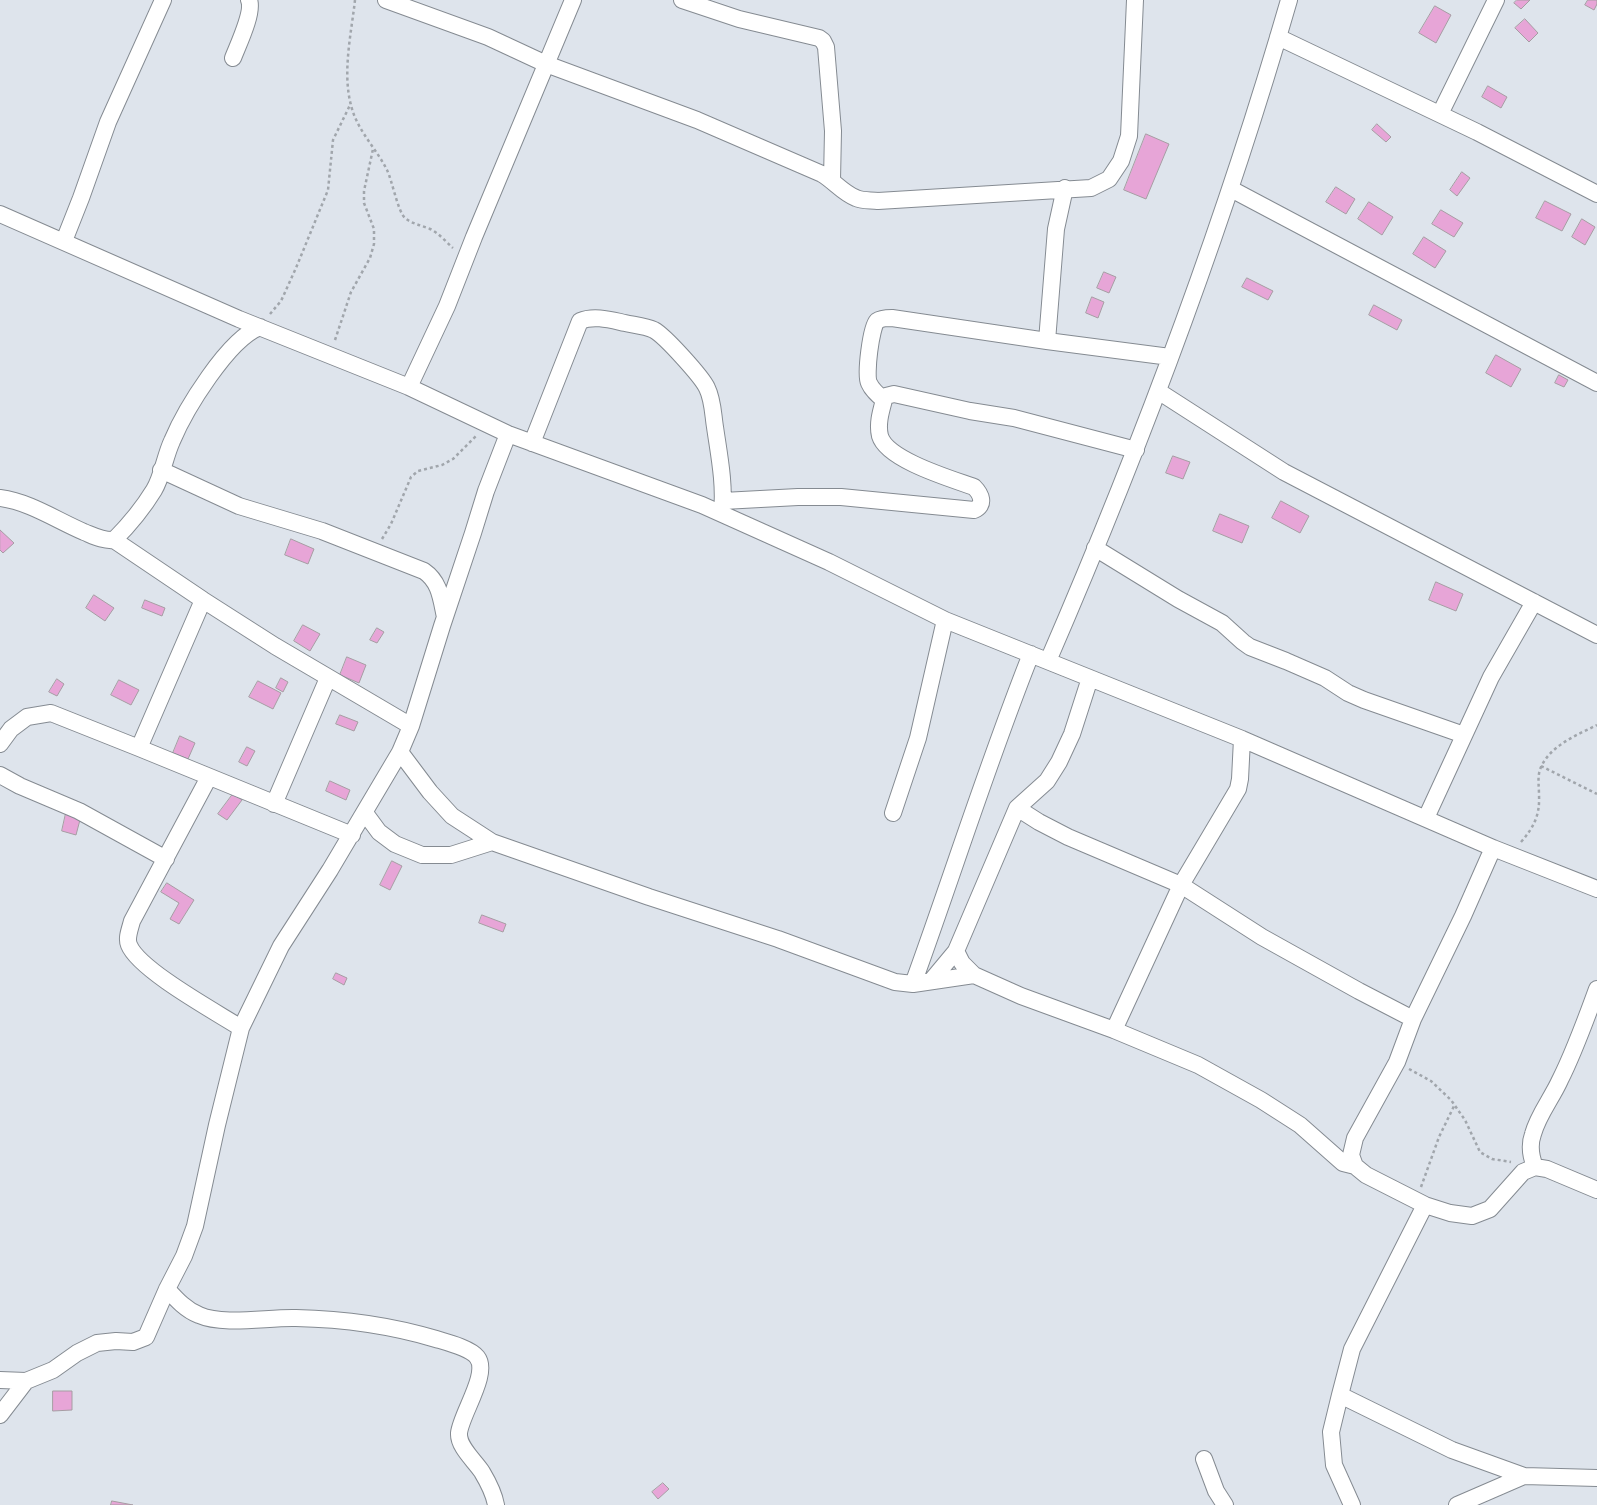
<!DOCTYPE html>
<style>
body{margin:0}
canvas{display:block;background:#dee4ec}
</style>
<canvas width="1597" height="1505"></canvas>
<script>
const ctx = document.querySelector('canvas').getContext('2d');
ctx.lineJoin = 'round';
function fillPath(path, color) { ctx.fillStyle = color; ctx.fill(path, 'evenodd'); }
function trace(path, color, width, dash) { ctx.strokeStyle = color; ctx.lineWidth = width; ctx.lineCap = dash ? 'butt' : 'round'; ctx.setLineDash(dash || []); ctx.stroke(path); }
const building = new Path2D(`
 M1517 0H1530L1521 9 1514 3Z
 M1588 0H1597V4L1594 10 1585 5Z
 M1435 6 1451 15 1436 43 1419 33Z
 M1525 19 1538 33 1529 42 1515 28Z
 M1488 86 1507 97 1501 108 1482 97Z
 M1377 124 1391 137 1386 142 1372 130Z
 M1146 134 1169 144 1146 199 1124 190Z
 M1462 172 1470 178 1457 196 1450 190Z
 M1336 187 1355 199 1346 214 1326 202Z
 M1545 201 1571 214 1562 231 1536 218Z
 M1369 202 1393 217 1382 235 1358 219Z
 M1441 210 1463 223 1454 237 1432 224Z
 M1582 219 1595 227 1585 245 1572 237Z
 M1424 237 1446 251 1435 268 1413 254Z
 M1104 272 1116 277 1109 293 1097 288Z
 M1247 278 1273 291 1268 300 1242 287Z
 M1092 297 1104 302 1098 318 1086 313Z
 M1374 305 1402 320 1397 330 1369 315Z
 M1496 355 1521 369 1511 387 1486 373Z
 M1559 375 1568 380 1564 387 1555 383Z
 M1173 456 1190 462 1183 479 1166 473Z
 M1281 501 1309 516 1300 533 1272 518Z
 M1220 514 1249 526 1242 543 1213 531Z
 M0 530 14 543 3 553 0 550Z
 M291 539 314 549 308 564 285 555Z
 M1436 582 1463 594 1456 611 1429 600Z
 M94 595 114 608 105 621 86 608Z
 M145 600 165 608 162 616 142 608Z
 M303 625 320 634 310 651 294 641Z
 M377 628 384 632 377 643 370 640Z
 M347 657 366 665 359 683 340 675Z
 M281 678 288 682 283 692 276 688Z
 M57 679 64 684 57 696 49 692Z
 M119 680 139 690 131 705 111 695Z
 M258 681 281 693 273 709 249 697Z
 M340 715 358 722 354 731 336 724Z
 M180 736 195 743 188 759 173 753Z
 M247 747 255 751 247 766 239 762Z
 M330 781 350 790 346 800 326 791Z
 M233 794 242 800 227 820 218 814Z
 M66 813 81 816 76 835 62 831Z
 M392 861 402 866 390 890 380 885Z
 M167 883 194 900 179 924 170 919 179 903 161 892Z
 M482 915 506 924 503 932 479 923Z
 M336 973 347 978 344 985 333 979Z
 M53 1391H72V1410L53 1411Z
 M663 1483 669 1489 658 1499 652 1492Z
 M112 1501 133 1505H111Z`);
fillPath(building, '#e7a5d7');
trace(building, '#a69da3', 1);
const minor = new Path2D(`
 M386 0 488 37 546 64 697 120 822 174C834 181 843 193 856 198 862 201 871 200 878 201L1091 188 1109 179 1121 161 1129 136 1135 0
 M682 0 739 19 819 38 823 41 826 47 833 131 832 180
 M1278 37 1477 132 1597 194
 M233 58C238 45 254 12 249 0
 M1440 114 1496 0
 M1231 189 1597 383
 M0 214 239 319 409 387 508 434 702 505 829 562 945 620 1242 739 1493 848 1597 889
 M64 241 81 198 108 122 163 0
 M1047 341 1056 229 1065 188
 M409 387 447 306 474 237 573 0
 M1158 391 1284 472 1597 635
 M884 400C878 395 872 390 869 383 865 375 871 327 877 321 881 318 888 318 892 318L1047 341 1170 357
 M532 443 580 321C594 315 611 320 625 323 634 325 646 326 654 330 665 336 702 377 707 388 713 400 713 415 715 427 719 455 725 484 722 512
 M161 470 239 506 322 531 424 571C440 582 441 599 445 617
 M0 498C30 502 56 520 84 532 94 536 103 541 114 540 128 526 143 508 154 490 162 477 165 456 172 441 185 410 228 339 260 327
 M723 501 798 497H841L974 510C986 505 981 494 974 487 952 479 887 460 880 436 877 424 881 411 884 400L886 396 894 394 970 411 1014 418 1136 450
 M114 540 203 600 275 646 411 726
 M1095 548 1178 599 1222 623 1243 642 1250 647 1286 661 1325 678 1348 693 1364 700 1464 735
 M1048 661C1141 446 1224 225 1289 0
 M1090 678 1072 734 1059 762 1047 781 1017 808 956 951 962 963 974 975 1021 996 1114 1030 1198 1065 1261 1100 1300 1125 1343 1163 1355 1166
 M0 744 11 729 27 717 51 713 139 748 352 835
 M139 748 203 600
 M400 752 430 792 452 816 492 842 649 897 778 939 895 982 913 984 974 975
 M0 775 20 786 79 811 166 859
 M209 777 132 921C130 929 126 938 129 945 139 970 216 1012 241 1028
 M274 804 328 678
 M1017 808 1039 822 1068 837 1181 885 1262 937 1359 991 1413 1019
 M365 813 379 832 395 844 422 855H451L492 842
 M893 813 918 738 945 620
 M1426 818 1491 677 1534 602
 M1493 848 1463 916 1413 1019 1397 1062 1355 1138 1351 1155 1355 1166 1366 1175 1425 1205 1450 1213 1472 1216 1490 1209 1523 1172 1535 1167 1547 1169 1597 1190
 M931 981 956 951
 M913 984C953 874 988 762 1031 654
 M1114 1030 1181 885 1238 789 1240 779 1242 739
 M1535 1167C1531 1157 1529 1145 1533 1134 1538 1115 1552 1098 1560 1080 1575 1050 1586 1019 1597 989
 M167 1289C177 1300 186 1310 199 1315 224 1326 268 1317 296 1318 345 1319 389 1325 436 1339 446 1342 470 1348 477 1357 490 1373 461 1414 459 1433 458 1447 475 1461 482 1472 488 1482 494 1494 496 1505
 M0 1380 26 1381 53 1370 77 1353 97 1343 116 1341 133 1342 146 1337 167 1289 184 1256 195 1226 217 1125 241 1028 281 946 330 870 400 752 411 726 442 626 473 533 486 491 508 434
 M1340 1395 1452 1450 1524 1476 1597 1478
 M0 1415 26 1381
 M1204 1459 1216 1491 1225 1505
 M1352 1505 1334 1465 1331 1432 1340 1395 1352 1349 1425 1205
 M1457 1505 1524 1476`);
trace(minor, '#858b92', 18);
trace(new Path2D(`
 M355 0C351 36 341 77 353 112 360 133 377 150 387 170 392 180 398 212 405 218 412 224 421 225 430 229 439 233 446 242 453 248
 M270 314 281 301 296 268 328 190 333 140 351 103
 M335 340 351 292 370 258 374 244V229L364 203V191L373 149
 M382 539 391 524 411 477 418 471 442 465 453 459 477 435
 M1541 766 1597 794
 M1521 842C1534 827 1540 815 1539 795 1539 785 1537 776 1541 767 1551 745 1577 735 1597 725
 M1409 1069 1431 1081 1451 1100 1465 1120 1480 1152 1492 1159 1511 1162
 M1421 1187 1439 1137 1455 1104`), '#a1a6ac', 2.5, [3, 3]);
trace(minor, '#fff', 16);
</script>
